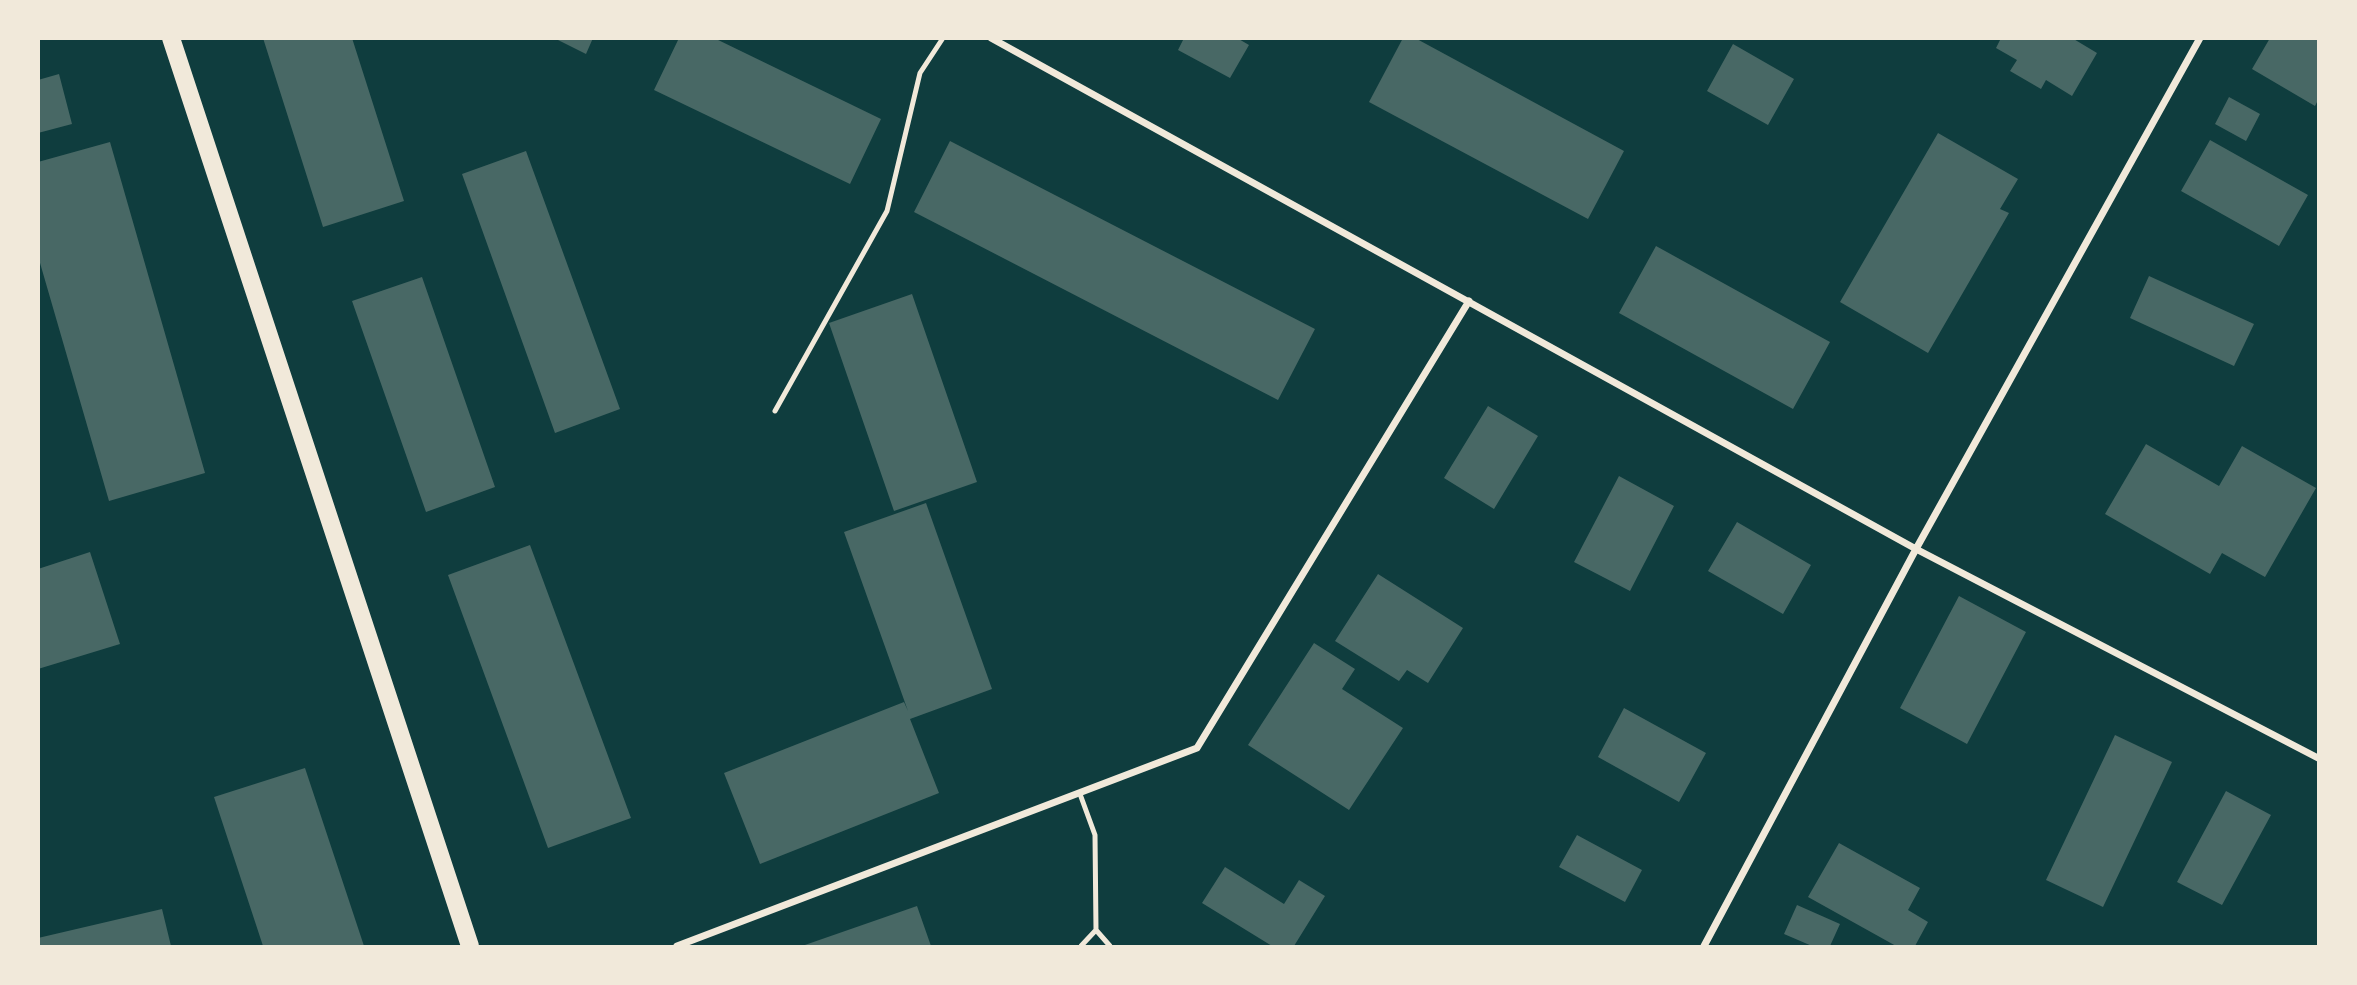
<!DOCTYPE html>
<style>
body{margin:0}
#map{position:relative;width:2357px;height:985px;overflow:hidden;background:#0f3d3e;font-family:Roboto,sans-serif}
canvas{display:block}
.frame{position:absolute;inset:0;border:40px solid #f1e9da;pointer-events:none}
</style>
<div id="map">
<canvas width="2357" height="985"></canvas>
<div class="frame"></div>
</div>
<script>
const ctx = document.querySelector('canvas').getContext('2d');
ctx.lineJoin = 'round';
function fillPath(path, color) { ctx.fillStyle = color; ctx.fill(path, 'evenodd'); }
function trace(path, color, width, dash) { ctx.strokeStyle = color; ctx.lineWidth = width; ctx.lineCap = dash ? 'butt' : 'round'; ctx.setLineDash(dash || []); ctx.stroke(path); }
fillPath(new Path2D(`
 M263 38H352L404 201 323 227Z
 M554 38H593L586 54Z
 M679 38H714L881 119 850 184 654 90Z
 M1184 38H1237L1249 45 1230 78 1178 50Z
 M1403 38H1415L1624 151 1588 219 1369 102Z
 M2001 38H2072L2097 53 2072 96 2046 80 2041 89 2010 71 2017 60 1996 48Z
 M2270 38H2318V100L2315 106 2252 69Z
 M1733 44 1794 79 1768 125 1707 91Z
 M59 74 72 124 38 133V80Z
 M2229 97 2260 114 2246 141 2215 124Z
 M1938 133 2018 179 2000 209 2009 213 1928 353 1840 302Z
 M2210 140 2308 195 2279 246 2181 191Z
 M950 141 1315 329 1278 400 914 212Z
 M110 142 205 473 109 501 38 256V162Z
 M526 151 620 409 555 433 462 174Z
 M1656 246 1830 342 1793 409 1619 313Z
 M2149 276 2254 324 2234 366 2130 318Z
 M422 277 495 487 426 512 352 301Z
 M912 294 977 482 894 511 829 323Z
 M1488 406 1538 436 1494 509 1444 478Z
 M2146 444 2219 486 2242 446 2316 488 2265 577 2222 553 2210 574 2105 514Z
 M1619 476 1674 506 1630 591 1574 562Z
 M926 503 992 689 910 719 939 793 760 864 724 773 904 702 908 711 844 532Z
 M1737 522 1811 565 1783 614 1708 571Z
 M530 545 631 818 548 848 448 575Z
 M90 552 120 644 38 669V569Z
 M1378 574 1463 628 1428 683 1407 670 1399 681 1335 641Z
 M1959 596 2026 632 1967 744 1900 708Z
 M1314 643 1355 669 1342 689 1403 728 1349 810 1248 745Z
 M1624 708 1706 753 1679 802 1598 757Z
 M2115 735 2172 762 2103 907 2046 880Z
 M305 768 364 946H263L214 797Z
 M2226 791 2271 815 2222 905 2177 882Z
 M1577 835 1642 870 1625 902 1559 867Z
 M1839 843 1920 888 1908 910 1928 922 1915 946H1896L1808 897Z
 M1225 867 1284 904 1299 880 1325 896 1294 946H1272L1202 903Z
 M1797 905 1840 924 1830 946H1812L1784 934Z
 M917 906 931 946H802Z
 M162 909 171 946H38V938Z`), '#486865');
trace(new Path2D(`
 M775 411 887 211 920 73 943 38
 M1080 794 1095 835 1096 930 1110 946
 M1081 946 1096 930`), '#f1e9da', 5);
trace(new Path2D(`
 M991 38 1916 549 2318 758
 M677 946 1197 748 1469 301
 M1704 946 1916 549 2200 38`), '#f1e9da', 7);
trace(new Path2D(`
 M171 38 470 946`), '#f1e9da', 18);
</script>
